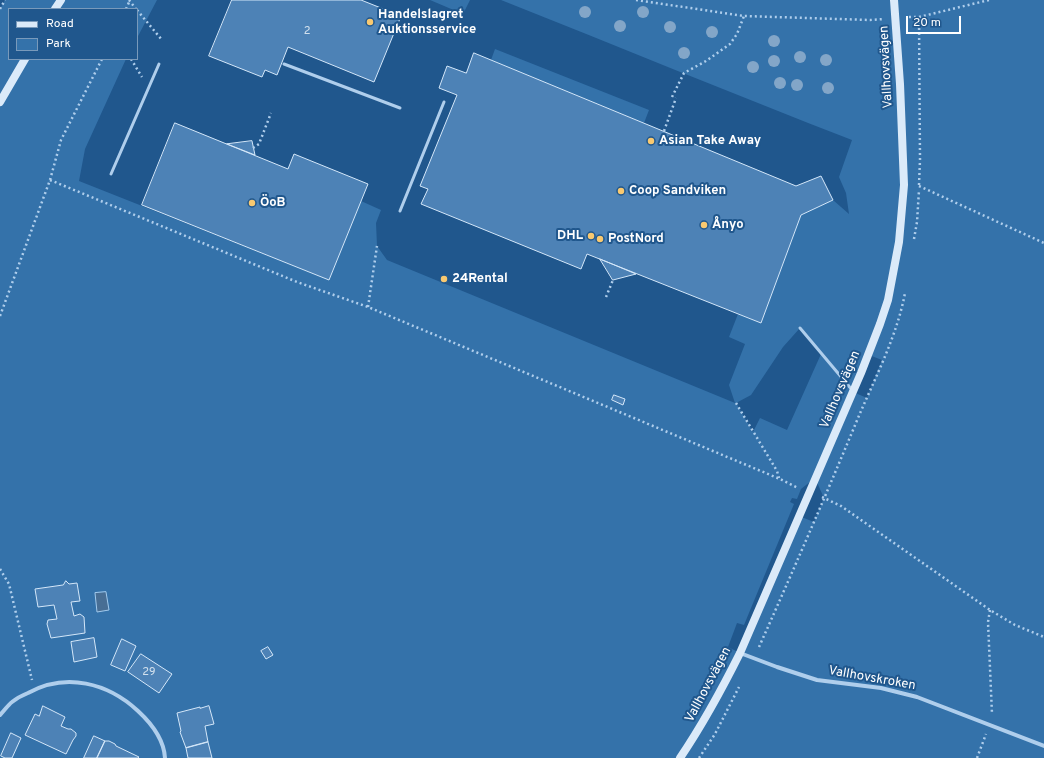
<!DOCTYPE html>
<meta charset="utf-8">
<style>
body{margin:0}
#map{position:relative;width:1044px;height:758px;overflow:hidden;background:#20578d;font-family:Overpass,sans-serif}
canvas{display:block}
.legend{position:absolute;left:8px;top:8px;width:130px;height:52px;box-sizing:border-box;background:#20578d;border:1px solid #799abb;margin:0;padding:5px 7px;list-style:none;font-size:12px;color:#fff}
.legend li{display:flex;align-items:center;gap:8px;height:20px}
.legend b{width:20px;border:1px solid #799abb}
.scale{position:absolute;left:906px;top:16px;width:55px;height:18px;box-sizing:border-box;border:2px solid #fff;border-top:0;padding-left:5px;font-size:12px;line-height:14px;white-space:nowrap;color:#fff;-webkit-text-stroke:3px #20578d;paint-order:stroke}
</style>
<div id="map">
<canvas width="1044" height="758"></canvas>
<ul class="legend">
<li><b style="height:5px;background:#dbeaf9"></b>Road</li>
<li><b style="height:11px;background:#3472aa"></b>Park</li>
</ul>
<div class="scale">20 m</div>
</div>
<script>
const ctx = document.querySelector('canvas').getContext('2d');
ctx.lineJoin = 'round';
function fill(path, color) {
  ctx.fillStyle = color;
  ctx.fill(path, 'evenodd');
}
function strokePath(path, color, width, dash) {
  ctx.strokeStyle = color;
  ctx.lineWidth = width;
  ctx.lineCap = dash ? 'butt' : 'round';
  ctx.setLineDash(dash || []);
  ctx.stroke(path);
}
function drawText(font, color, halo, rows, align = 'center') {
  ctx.font = font + ' Overpass,sans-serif';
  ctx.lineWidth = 4;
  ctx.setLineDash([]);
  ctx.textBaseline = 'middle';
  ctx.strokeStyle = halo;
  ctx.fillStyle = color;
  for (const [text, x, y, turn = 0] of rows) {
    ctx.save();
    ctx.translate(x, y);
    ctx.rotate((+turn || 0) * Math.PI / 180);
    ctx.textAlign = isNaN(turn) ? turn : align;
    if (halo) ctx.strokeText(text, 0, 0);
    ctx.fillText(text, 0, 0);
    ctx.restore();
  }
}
fill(new Path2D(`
 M5 0H157L137 38V9H9V59H126L85 149 79 181 329 280 361 201 381 210 376 223 377 246 387 260 735 403 729 385 745 344 729 337 738 314 761 323 801 215 833 200 849 214 846 193 839 177 852 140C735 95 618 46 501 0H1044V758H0V9ZM800 328 821 354 787 430 760 418 753 432 736 403 751 395 783 347ZM869 355 882 360 867 398 853 392ZM815 478 824 498 814 522 799 516 740 653 728 647 737 623 744 625 794 504 790 502 792 498 797 499 801 489Z
 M430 0H470L463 14Z
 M495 49 649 110 644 123 491 60Z`), '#3472aa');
const water = new Path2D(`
 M106 592 109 610 97 612 95 593Z`);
fill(water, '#486e94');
strokePath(water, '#a2caed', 1);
const building = new Path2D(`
 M232 0H361L401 16 374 82 288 47 277 75 265 70 262 77 209 56Z
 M474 53 796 186 821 176 833 200 801 215 761 323 587 254 581 269 421 204 428 189 420 186 457 95 439 88 447 66 466 73Z
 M175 123 288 169 294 154 368 184 329 280 142 205Z
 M252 141 255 155 227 144Z
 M600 259 636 274 613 280Z
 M614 395 625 399 623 405 612 400Z
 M66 581 69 584 77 583 80 601 71 602 74 616 80 614 84 617 85 633 51 638 47 624 48 620 57 619 54 605 38 607 35 589 63 585Z
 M94 638 97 657 74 662 71 642Z
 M122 639 136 646 125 671 111 665Z
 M268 647 273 655 266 659 261 651Z
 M141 654 172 674 159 693 128 672Z
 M43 706 65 717 61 726 68 729H71L76 733V736L73 740 66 754 25 735 35 714 39 716Z
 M209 706 214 724 205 726 208 742 186 748 180 732 181 731 177 713 200 707V708Z
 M11 733 21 738 12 758H5L1 756Z
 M94 736 105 741 97 758H84Z
 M105 741H109L115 744 116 746 139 757 138 758H97Z
 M208 742 212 758H188L186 748Z`);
fill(building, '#4d82b6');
strokePath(building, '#d4e7f9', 1);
strokePath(new Path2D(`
 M129 0 136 9
 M636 0 744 16 870 20 884 19
 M0 9 5 0
 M126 9 130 0
 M137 10 162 40
 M909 17H919L989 0
 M131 59 142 77
 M672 97 684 73 706 61 730 44 737 34 744 16
 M664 131 676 98
 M253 148 259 144 271 113
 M50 180 297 282 368 307 780 479 798 488
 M919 185 920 160 919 17
 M919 186 1044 243
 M914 239 917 222 919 190
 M606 297 613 280
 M368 307 377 246
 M0 316 50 180 61 140 102 59
 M736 403 777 471 779 478
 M822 497 841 506 990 610 1015 625 1044 637
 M0 569 9 584 32 680
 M990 610 988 622 992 714
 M759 647C793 571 826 495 858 418 875 378 897 336 905 293
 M699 758 715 734 739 687
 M977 758 986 734`), '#afceec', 2.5, [2, 3]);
strokePath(new Path2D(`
 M284 64 400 108
 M111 174 159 64
 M400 211 444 102
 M800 328 853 391`), '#afceec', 3);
strokePath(new Path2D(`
 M740 653 777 667 817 680 881 688 917 697 1044 746
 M0 715C4 711 8 705 12 702 17 698 23 695 28 693 66 672 108 683 138 711 151 723 164 740 165 758`), '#afceec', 4);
strokePath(new Path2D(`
 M55 9 61 0
 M0 102 25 59
 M680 758C703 724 722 689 740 653L861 373 880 324 888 300 899 242 904 185 900 84 894 0`), '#dbeaf9', 8);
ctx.fillStyle = '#83a6c8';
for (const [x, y] of [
 [585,12],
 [643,12],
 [620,26],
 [670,27],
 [712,32],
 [774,41],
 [684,53],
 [800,57],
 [826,60],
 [774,61],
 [753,67],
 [780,83],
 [797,85],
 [828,88]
]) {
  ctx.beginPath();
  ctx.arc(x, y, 6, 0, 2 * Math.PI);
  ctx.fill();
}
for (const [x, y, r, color] of [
 [370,22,4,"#f9c970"],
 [651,141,4,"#f9c970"],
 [621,191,4,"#f9c970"],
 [252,203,4,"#f9c970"],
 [704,225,4,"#f9c970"],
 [591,236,4,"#f9c970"],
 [600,239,4,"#f9c970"],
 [444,279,4,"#f9c970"]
]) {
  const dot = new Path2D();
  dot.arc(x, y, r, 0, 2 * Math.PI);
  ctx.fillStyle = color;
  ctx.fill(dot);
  strokePath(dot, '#20578d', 1.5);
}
drawText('11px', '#d2e0ed', null, [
 ["2",307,32],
 ["29",149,673]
]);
drawText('bold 13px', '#fff', '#20578d', [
 ["Handelslagret",378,15],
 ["Auktionsservice",378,30],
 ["Asian Take Away",659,141],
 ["Coop Sandviken",629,191],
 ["ÖoB",260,203],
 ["Ånyo",712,225],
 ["DHL",583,236,"right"],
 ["PostNord",608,239],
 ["24Rental",452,279]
], 'left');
drawText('13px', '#fff', '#20578d', [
 ["Vallhovsvägen",887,67,-93],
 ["Vallhovsvägen",841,390,-67],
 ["Vallhovskroken",872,679,10],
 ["Vallhovsvägen",709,685,-62]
]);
</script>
